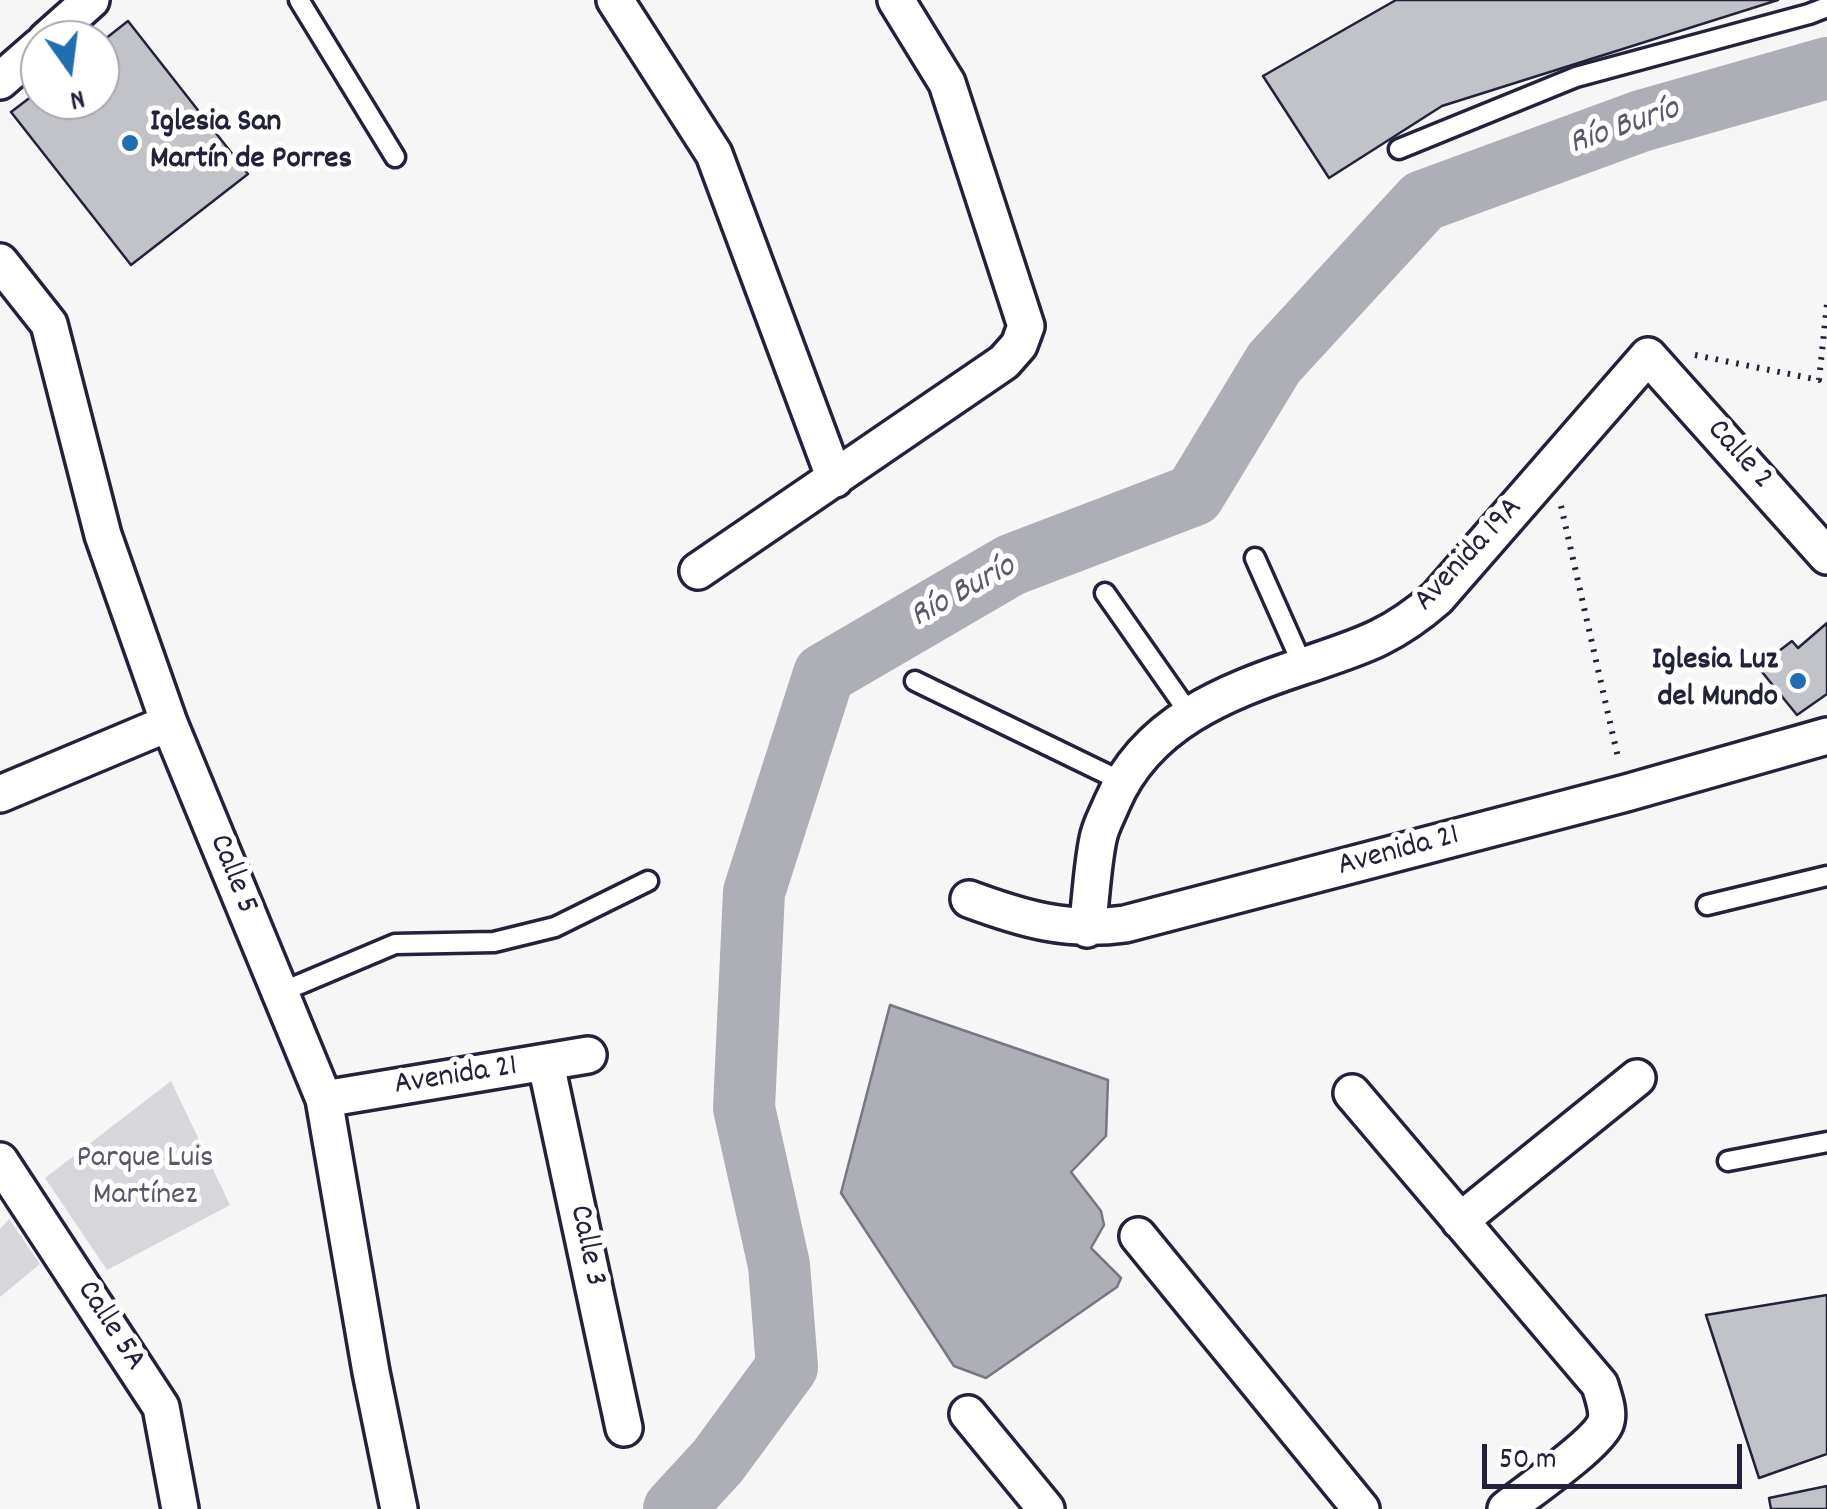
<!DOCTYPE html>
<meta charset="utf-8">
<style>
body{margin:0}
#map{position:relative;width:1827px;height:1509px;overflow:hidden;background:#f6f6f7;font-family:Dekko,sans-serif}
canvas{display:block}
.north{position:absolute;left:20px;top:20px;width:100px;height:100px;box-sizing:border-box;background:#fff;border:2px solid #a7a7b1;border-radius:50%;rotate:166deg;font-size:28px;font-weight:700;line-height:40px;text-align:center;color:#22223b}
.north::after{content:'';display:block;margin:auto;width:35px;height:45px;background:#1f6fb2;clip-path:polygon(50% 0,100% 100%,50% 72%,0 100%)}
.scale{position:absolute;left:1482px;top:1444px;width:260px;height:45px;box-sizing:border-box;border:5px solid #22223b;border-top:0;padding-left:12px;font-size:30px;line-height:35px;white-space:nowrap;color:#22223b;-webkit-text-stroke:8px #fff;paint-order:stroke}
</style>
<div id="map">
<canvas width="1827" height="1509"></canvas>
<div class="north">N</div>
<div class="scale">50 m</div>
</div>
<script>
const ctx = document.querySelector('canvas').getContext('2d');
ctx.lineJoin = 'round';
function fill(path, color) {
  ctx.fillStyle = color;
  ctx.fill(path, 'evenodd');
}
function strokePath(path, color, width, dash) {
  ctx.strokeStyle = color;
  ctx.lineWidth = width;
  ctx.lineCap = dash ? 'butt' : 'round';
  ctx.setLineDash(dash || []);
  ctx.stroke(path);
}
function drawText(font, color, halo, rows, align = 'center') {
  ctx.font = font + ' Dekko,sans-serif';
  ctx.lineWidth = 10;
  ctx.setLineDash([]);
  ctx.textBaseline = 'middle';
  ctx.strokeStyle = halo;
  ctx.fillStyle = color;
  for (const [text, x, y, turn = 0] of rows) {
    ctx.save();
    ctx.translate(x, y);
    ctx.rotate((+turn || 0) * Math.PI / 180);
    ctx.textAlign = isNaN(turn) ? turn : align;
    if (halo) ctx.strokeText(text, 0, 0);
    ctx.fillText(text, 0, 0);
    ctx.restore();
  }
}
fill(new Path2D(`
 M171 1081 230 1205 107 1270 45 1178Z
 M9 1219 40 1264 0 1297V1229Z`), '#d7d7db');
const water = new Path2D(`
 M890 1005 1108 1080 1106 1136 1071 1172 1101 1211 1104 1225 1091 1248 1121 1278 1117 1287 986 1378 954 1366 841 1193Z`);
fill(water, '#aeaeb7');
strokePath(water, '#767685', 2.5);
strokePath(new Path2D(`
 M674 1509 718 1461 787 1367 779 1265 744 1108 754 892 824 674 1011 565 1194 495 1274 363 1423 201 1641 121 1827 68`), '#aeaeb7', 62);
const building = new Path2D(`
 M1396 0H1778L1442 106 1329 178 1263 76Z
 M128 21 248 174 131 265 11 112 40 90V100H100V43Z
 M1827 623V694L1797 715 1758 667 1792 641 1798 648Z
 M1827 1295V1454L1759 1478 1706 1315Z
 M1827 1486V1509H1771L1769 1498Z`);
fill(building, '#c2c2c9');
strokePath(building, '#22223b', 2.5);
const service = new Path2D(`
 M299 0 395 157
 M1399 149 1576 77 1809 14 1827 7
 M1255 558 1303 666
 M1105 593 1189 713
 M915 681 1121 781
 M1707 905 1827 876
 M279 993 395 944 494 942 555 927 648 881
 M1728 1161 1827 1142`);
const minor = new Path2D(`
 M615 0 714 154 835 479
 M46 40 91 0
 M0 81 40 46
 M0 262 49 324 103 535 169 723 324 1099 371 1372 399 1509
 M698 571 1004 362 1019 345 1026 326 947 83 896 0
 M0 794 169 723
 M969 899C1023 919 1067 932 1125 924L1626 793 1827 736
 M1087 929C1091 900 1092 868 1098 839 1100 827 1107 815 1112 803 1146 723 1225 692 1303 666 1359 647 1390 639 1437 598L1648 356 1827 556
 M546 1064 624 1428
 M1352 1093 1600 1385C1603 1397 1610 1412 1605 1424 1595 1446 1527 1492 1506 1509
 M324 1099 588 1055
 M0 1161 161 1407 180 1509
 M1460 1221 1637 1078
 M1138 1236 1361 1509
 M968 1414 1046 1509`);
strokePath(service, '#22223b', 25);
strokePath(minor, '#22223b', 42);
strokePath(new Path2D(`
 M1695 355 1819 380 1827 304
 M1561 506 1619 762`), '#22223b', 6, [2.5, 8]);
strokePath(service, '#fff', 18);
strokePath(minor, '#fff', 35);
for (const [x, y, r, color] of [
 [130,143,10,"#1f6fb2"],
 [1798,681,10,"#1f6fb2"]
]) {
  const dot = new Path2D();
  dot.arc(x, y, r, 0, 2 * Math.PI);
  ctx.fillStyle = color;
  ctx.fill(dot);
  strokePath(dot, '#fff', 4);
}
drawText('bold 32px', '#22223b', '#fff', [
 ["Iglesia San",150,125],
 ["Martín de Porres",150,162],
 ["Iglesia Luz",1778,663,"right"],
 ["del Mundo",1778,700,"right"]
], 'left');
drawText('32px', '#22223b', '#fff', [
 ["Calle 2",1738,456,48],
 ["Avenida 19A",1470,556,-47],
 ["Avenida 21",1399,853,-15],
 ["Calle 5",231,875,68],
 ["Avenida 21",456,1078,-9],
 ["Calle 3",585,1246,78],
 ["Calle 5A",109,1327,57]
]);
drawText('32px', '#58586b', '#fff', [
 ["Parque Luis",145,1161],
 ["Martínez",145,1198]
]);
drawText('italic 35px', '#5a5a6d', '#fff', [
 ["Río Burío",1625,129,-19],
 ["Río Burío",964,594,-29]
]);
</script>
